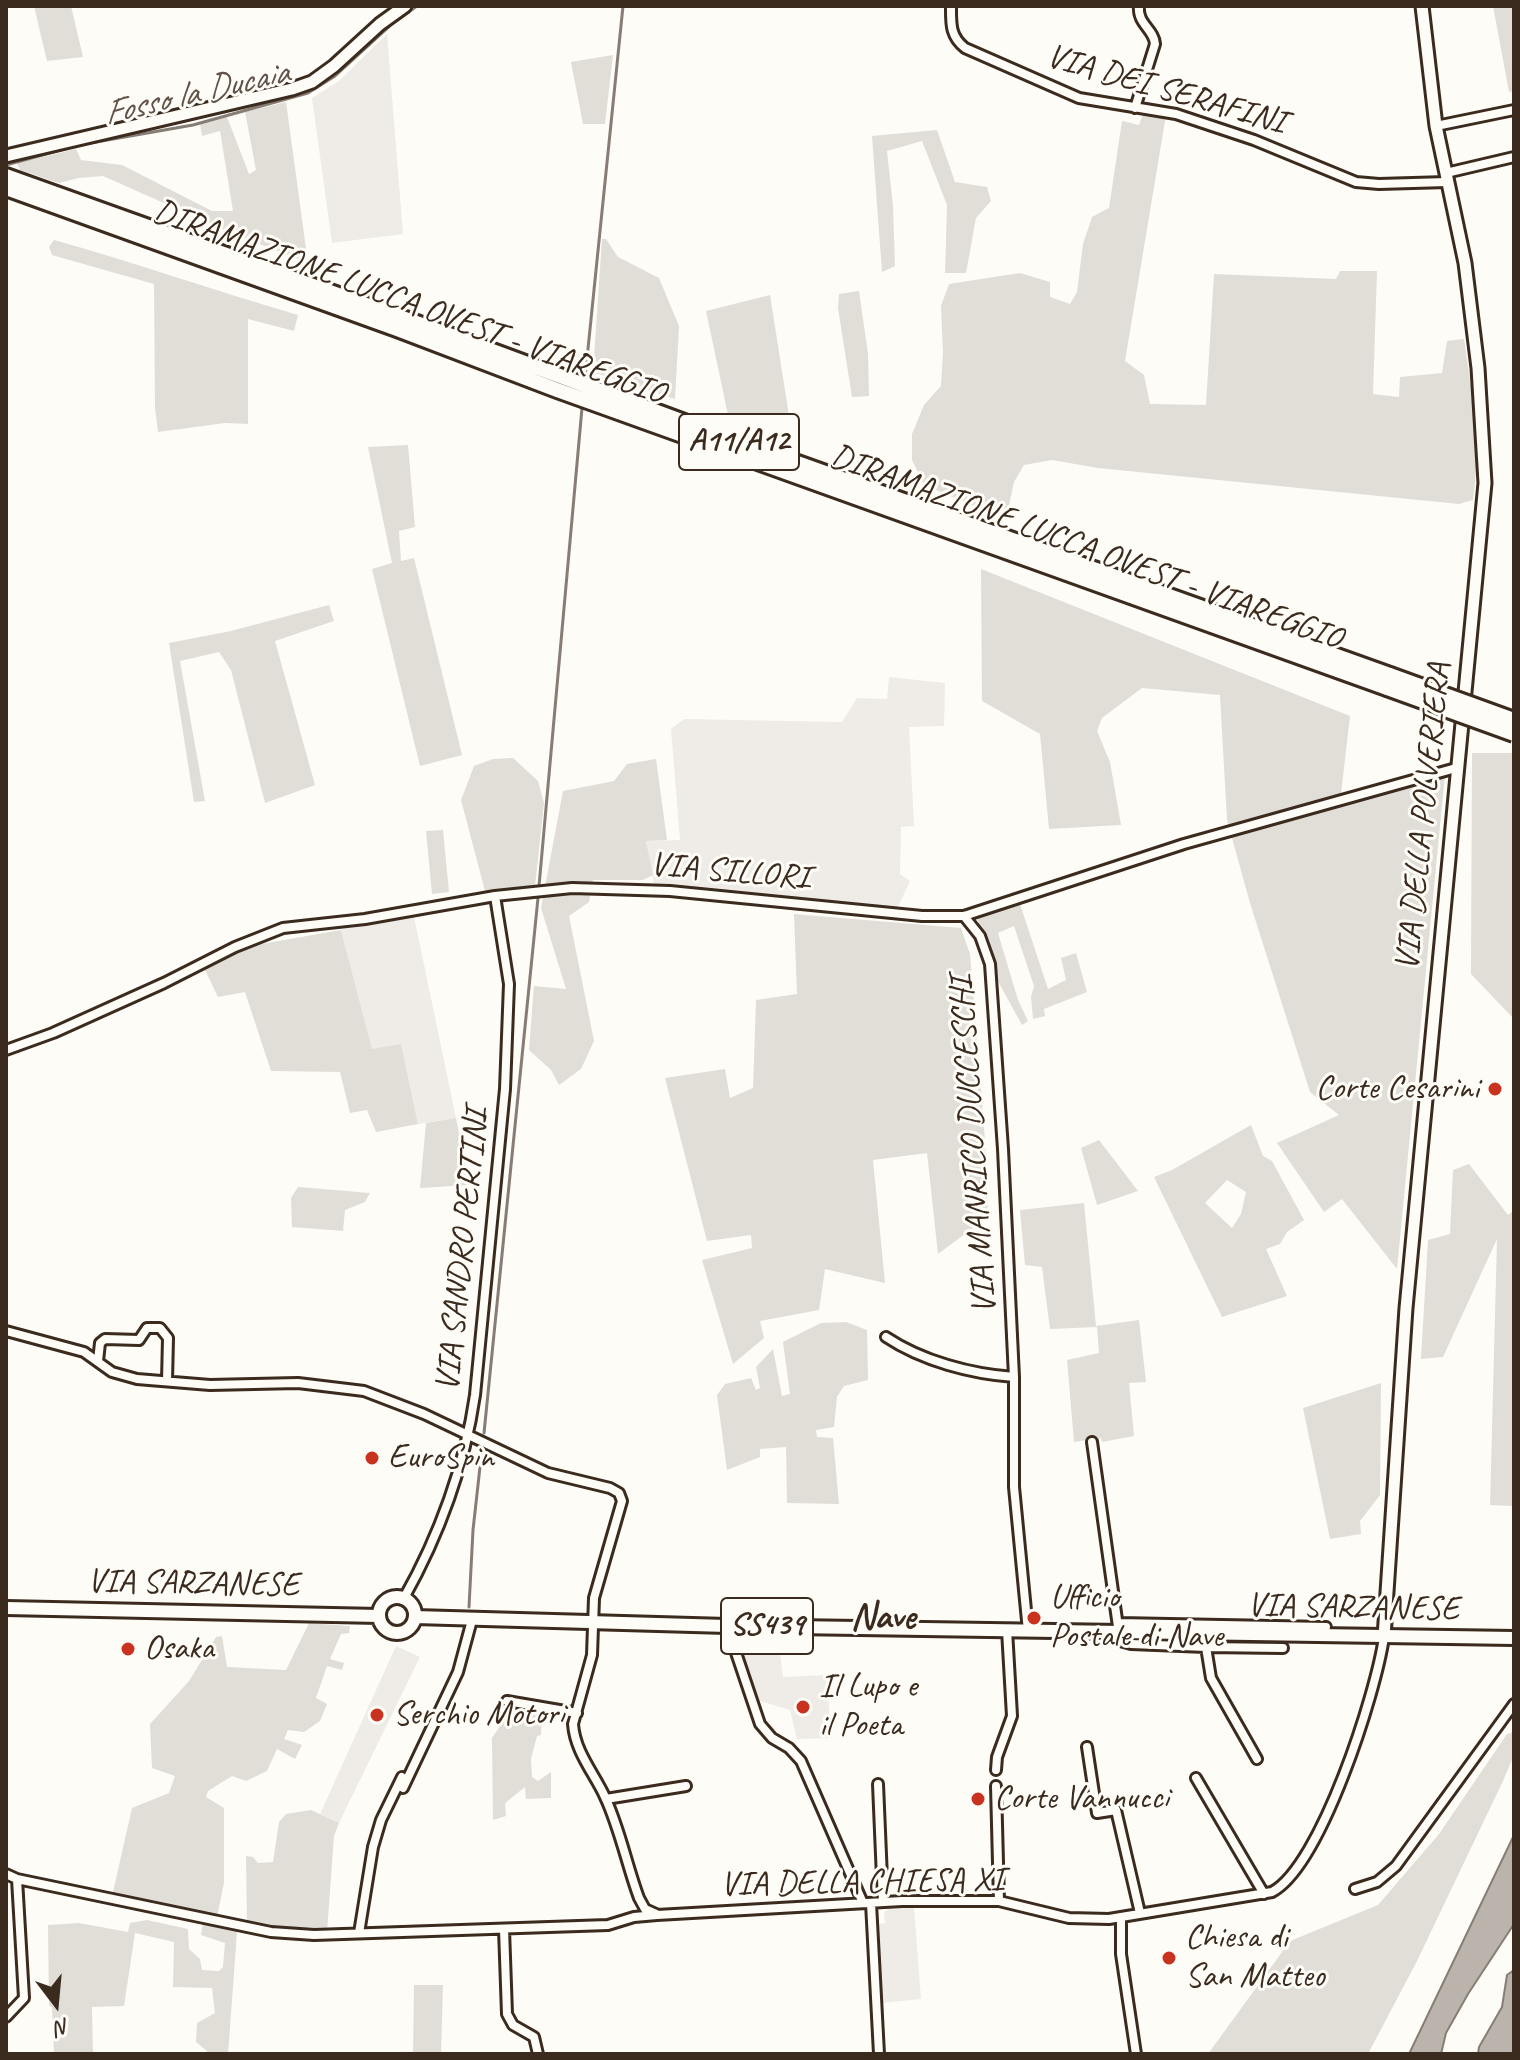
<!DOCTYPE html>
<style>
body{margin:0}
#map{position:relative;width:1520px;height:2060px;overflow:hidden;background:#fdfcf7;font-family:Caveat,sans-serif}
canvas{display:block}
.frame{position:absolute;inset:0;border:8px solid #3b2a1e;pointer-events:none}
.north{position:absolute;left:16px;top:1964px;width:80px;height:80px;-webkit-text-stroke:6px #fdfcf7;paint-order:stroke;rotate:164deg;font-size:22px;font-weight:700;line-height:32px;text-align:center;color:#3b2a1e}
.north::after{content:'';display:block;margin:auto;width:28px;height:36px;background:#3b2a1e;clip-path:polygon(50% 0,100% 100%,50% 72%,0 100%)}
</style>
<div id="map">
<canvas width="1520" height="2060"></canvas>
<div class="frame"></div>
<div class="north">N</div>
</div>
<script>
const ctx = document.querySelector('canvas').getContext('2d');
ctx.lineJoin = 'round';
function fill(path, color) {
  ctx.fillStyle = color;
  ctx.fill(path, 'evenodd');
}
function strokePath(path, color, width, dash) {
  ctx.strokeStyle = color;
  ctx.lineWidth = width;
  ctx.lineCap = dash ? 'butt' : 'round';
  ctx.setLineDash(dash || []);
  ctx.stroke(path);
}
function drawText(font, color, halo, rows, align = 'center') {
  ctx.font = font + ' Caveat,sans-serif';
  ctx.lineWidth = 6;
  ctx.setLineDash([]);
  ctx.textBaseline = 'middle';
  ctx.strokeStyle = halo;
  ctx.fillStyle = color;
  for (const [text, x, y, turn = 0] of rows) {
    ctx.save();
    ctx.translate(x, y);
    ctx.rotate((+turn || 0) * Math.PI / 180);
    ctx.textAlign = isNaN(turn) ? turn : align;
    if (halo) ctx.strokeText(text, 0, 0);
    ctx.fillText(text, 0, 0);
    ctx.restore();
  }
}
fill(new Path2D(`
 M387 34 403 234 332 243 312 98 339 81Z
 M889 677 945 683 944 726 909 727 914 826 901 827 900 874 910 881 897 909 654 884 646 841 680 840 671 729 684 719 842 722 857 698 887 699Z
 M412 907 456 1118 418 1124 401 1045 372 1050 338 918Z
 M734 1634 778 1636 783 1677 826 1675 832 1738 797 1739 790 1710 757 1700Z
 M396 1646 420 1657 339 1823 320 1814Z
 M889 1907H914L921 1999 881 2003 879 1924 885 1923 884 1913Z`), '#efece7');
fill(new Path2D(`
 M34 6H71L83 57 47 61Z
 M1493 6H1514V91L1509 92Z
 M613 55 605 124H583L571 62Z
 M286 102 308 263 229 232 103 176 79 178 59 183 20 170 17 163 76 149 81 160 122 165 212 211H233L220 131 202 136 200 124 227 117 249 174 256 170 245 112Z
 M1144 111 1166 115 1125 361 1144 375 1150 404 1206 405 1214 274 1336 279 1340 271H1377L1373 394 1399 397 1400 377 1442 373 1447 341 1464 339C1472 392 1481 447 1473 500L1459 504 1098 468 1052 460 1024 465 1014 482 1006 519 924 485 912 460V434L924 405 941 386 943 352 941 306 949 284 1020 273 1050 282V297L1070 304 1077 292 1083 244 1092 217 1109 208 1122 121 1139 125Z
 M937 130 955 182 987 187 991 201 976 218 966 273H945L947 205 922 141 887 151 893 206 895 266 882 272 872 136Z
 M602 239H606L618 257 659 278 679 326 675 399 593 372Z
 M54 240C136 263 216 291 298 315L294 331 248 319V424L225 423 158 432 155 408 154 284 52 255 49 247Z
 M859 291 868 354 869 396 852 397 838 308 839 294Z
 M770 295 792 435 728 415 706 311Z
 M408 445 415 527 399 531 401 561 414 558 462 755 420 766 372 569 392 563 368 447Z
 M981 569 1350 716 1341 794 1446 764 1397 1269 1342 1199 1324 1212 1277 1143 1339 1115 1310 1092 1250 903 1227 820 1220 695 1142 688 1102 718 1097 731 1110 762 1121 825 1049 829 1040 734 982 701Z
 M329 605 334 621 275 641 315 785 265 803 231 670 219 652 180 661 205 801 194 802 169 643 231 631Z
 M1472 753H1514L1512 1017 1471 974Z
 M513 758 538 781 544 803 535 886 485 891 461 800 474 766 493 759Z
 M656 759 667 840 646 841 653 875 643 880H593L589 902 569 916 594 1041 581 1069 559 1085 551 1070 529 1050 534 986 566 989 541 908 563 791 614 781 627 764Z
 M443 830 449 892 432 894 426 831Z
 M1020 904 1048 989 1066 980 1061 958 1076 953 1087 992 1044 1009 1045 1016 1033 1019 1031 997 1034 986 1014 926 998 933 1018 1000 1028 1021 1022 1025 999 983 977 918Z
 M794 914 961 928 970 954 985 1140 988 1217 938 1254 927 1153 873 1160 885 1283 825 1269 819 1310 760 1321 764 1338 733 1364 702 1260 752 1248 751 1235 707 1241 665 1078 725 1069 730 1098 753 1088 756 1000 797 994Z
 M341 930 372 1049 401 1044 418 1124 376 1132 367 1110 350 1113 340 1072 271 1071 245 992 218 997 205 970 250 946Z
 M456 1118 469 1185 420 1188 426 1123Z
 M1251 1125 1263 1156 1272 1161 1304 1220 1287 1232 1280 1244 1266 1249 1287 1296 1222 1317 1154 1177 1172 1170ZM1227 1180 1246 1192 1241 1214 1232 1228 1205 1203Z
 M1099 1140 1138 1191 1097 1205 1081 1148Z
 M1469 1164 1508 1215 1514 1210V1506L1490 1505 1497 1239 1443 1357 1421 1359 1428 1240 1450 1234 1453 1170Z
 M298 1187 370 1193 365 1202 345 1210 343 1231 292 1227 291 1198Z
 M1084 1203 1096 1326 1139 1320 1146 1382 1129 1383 1134 1436 1102 1442 1101 1438 1074 1442 1067 1360 1099 1353 1097 1327 1050 1329 1042 1267 1025 1265 1020 1210Z
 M846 1322 867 1330 868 1380 844 1386 837 1397 834 1427 816 1430 817 1437 833 1438 839 1504 787 1503 786 1447 760 1449V1457L727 1470 717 1395 725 1384 751 1378 756 1390 760 1388 756 1367 773 1349 782 1396 790 1394 783 1342 821 1323Z
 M1381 1383 1380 1495 1360 1521 1361 1534 1330 1539 1303 1408Z
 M309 1623 350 1626 349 1633 341 1634 330 1659 344 1663 342 1670 327 1666 316 1698 327 1704 320 1721 304 1732 288 1730 284 1739 302 1745 295 1759 277 1749 267 1771 246 1781 232 1776 208 1791 206 1797 224 1808V1883L217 1917 113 1892 132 1808 169 1793 175 1776 152 1768 150 1724 189 1681 216 1637 222 1636 227 1667 286 1670Z
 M512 1708 542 1714 541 1735 537 1736 531 1759 532 1777 538 1781 551 1772V1798L526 1799 525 1787 505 1803 506 1816 493 1820 492 1738Z
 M1514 1732V1755L1503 1781 1417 1961 1368 2054H1208L1290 1941 1378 1905 1439 1834 1507 1734Z
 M311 1810 339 1823 334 1836 327 1932 272 1929 247 1924 246 1856 253 1857 258 1863 273 1862 279 1822 286 1814Z
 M147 1920 188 1929 189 1949 200 1959 202 1970 219 1971 223 1967 225 1943 201 1935 203 1922 237 1932 228 2054H205L207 2051 196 2042 197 2023 215 2013 212 1988 173 1987 174 1942 135 1933 124 2006 92 2007 93 2054H54L52 2007 49 2006 48 1925 79 1923 128 1932 130 1923Z
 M414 1985H443L441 2054H413Z`), '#e1ded7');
const water = new Path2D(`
 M1514 1835V1924L1468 1994 1446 2033 1441 2054H1409Z
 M1514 1970V2052L1513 2054H1478L1479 2047 1502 2007 1507 1975Z`);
fill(water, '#bbb4ad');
strokePath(water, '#887d74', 2);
strokePath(new Path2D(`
 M6 165 79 145 193 125 308 93 335 76 392 24 417 6
 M585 378 623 6
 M539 886 582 408
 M484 1433 538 898
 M469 1607 473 1530 482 1449`), '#887d74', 3);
const street = new Path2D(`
 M951 6C951 24 950 36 965 48L1079 98 1176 114 1254 140 1356 182 1379 184 1447 182
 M1135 108 1155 44C1154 29 1137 24 1139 6
 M1436 126 1514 110
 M1446 173 1514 157
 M964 916 980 936 990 964 1003 1149 1014 1377V1487L1028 1631
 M6 1050 53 1033 164 983 235 947 283 928 365 919 495 896 572 888 670 891 922 916H964L1184 844 1456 768
 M6 1331 84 1352 112 1372 137 1379 210 1385 298 1383 364 1391 424 1414 548 1473 610 1488 619 1493 622 1501 594 1598 592 1655 573 1724C575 1752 594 1773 605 1797 620 1829 627 1866 639 1898L645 1909 656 1914
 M886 1337C922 1361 971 1374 1014 1377
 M98 1361 100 1343 105 1339 139 1340 147 1328H160L168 1338 167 1381
 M1092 1442 1120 1641 1131 1644 1206 1647 1211 1678 1257 1759
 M404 1598C439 1536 465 1465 475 1395L505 1089 509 984 495 896
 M1118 1623 1326 1627
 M727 1626 760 1724 772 1738 789 1748 801 1761 863 1903
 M1206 1647 1283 1648
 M507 1701 577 1713
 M1087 1747 1097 1813 1116 1810 1140 1913
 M996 1770 997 1757 1012 1716 1007 1630
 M1196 1778 1264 1894
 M878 1784 883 1902
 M996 1786 999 1901
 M403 1788 458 1672 472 1620
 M606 1799 686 1786
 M6 1874 17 1879 24 1998 6 2017
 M17 1879 271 1932 314 1935 608 1925 634 1917 657 1915 902 1901H999L1069 1918 1109 1919 1272 1892C1321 1866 1376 1693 1384 1637
 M1355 1889 1377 1882 1396 1866 1514 1704
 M871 1903 879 2054
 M1121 1917V1954L1136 2054
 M504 1929 507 2014 513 2025 534 2037 538 2054
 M359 1933 373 1847 381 1820 402 1777`);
const secondary = new Path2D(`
 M6 156 292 89 312 82 334 66 380 24 405 6
 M1384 1637 1406 1308 1485 483 1478 368 1465 263 1436 126 1422 6`);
const primary = new Path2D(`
 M379 1615a18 18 0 1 1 36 0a18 18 0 1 1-36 0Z
 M6 1608 379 1616
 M415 1617 727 1626 1514 1638`);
const highway = new Path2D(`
 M6 176 425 326 722 436 1390 675
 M6 188 397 329 557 390 1387 688`);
strokePath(street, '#3b2a1e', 14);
strokePath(secondary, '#3b2a1e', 17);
strokePath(primary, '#3b2a1e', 18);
strokePath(highway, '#3b2a1e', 20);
strokePath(street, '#fdfcf7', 8);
strokePath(secondary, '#fdfcf7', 11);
strokePath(primary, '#fdfcf7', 12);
strokePath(highway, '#fdfcf7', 14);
const highwayBridge = new Path2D(`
 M1390 675 1514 720
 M1387 688 1514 734`);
strokePath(highwayBridge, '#3b2a1e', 20, []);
strokePath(highwayBridge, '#fdfcf7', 14);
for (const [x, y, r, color] of [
 [1495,1089,8,"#c8321e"],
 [372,1458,8,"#c8321e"],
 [1034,1618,8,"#c8321e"],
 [128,1649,8,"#c8321e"],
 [803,1707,8,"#c8321e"],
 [377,1715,8,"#c8321e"],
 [978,1799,8,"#c8321e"],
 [1169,1958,8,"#c8321e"]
]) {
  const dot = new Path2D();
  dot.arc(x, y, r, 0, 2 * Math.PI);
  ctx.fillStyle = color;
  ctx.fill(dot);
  strokePath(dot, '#fdfcf7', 3);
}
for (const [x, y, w] of [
 [739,442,120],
 [767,1626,92]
]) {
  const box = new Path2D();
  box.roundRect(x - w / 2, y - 28, w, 56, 6);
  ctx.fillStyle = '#fdfcf7';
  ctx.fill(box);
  strokePath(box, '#3b2a1e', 2);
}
drawText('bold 32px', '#3b2a1e', null, [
 ["A11/A12",739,442],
 ["SS439",767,1626]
]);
drawText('34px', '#3b2a1e', '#fdfcf7', [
 ["VIA DEI SERAFINI",1166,90,16],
 ["DIRAMAZIONE LUCCA OVEST - VIAREGGIO",409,303,20],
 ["DIRAMAZIONE LUCCA OVEST - VIAREGGIO",1086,548,20],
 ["VIA DELLA POLVERIERA",1424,817,-84],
 ["VIA SILLORI",730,872,5],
 ["VIA MANRICO DUCCESCHI",974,1145,-94],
 ["VIA SANDRO PERTINI",463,1250,-84],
 ["VIA SARZANESE",193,1584,1],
 ["VIA SARZANESE",1353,1608,1],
 ["VIA DELLA CHIESA XI",862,1883,-1]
]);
drawText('34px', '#3b2a1e', '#fdfcf7', [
 ["Corte Cesarini",1479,1089,"right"],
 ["EuroSpin",388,1458],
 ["Ufficio",1050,1598],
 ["Postale di Nave",1050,1637],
 ["Osaka",144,1649],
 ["Il Lupo e",819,1687],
 ["il Poeta",819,1726],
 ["Serchio Motori",393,1715],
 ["Corte Vannucci",994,1799],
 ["Chiesa di",1185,1938],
 ["San Matteo",1185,1977]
], 'left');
drawText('italic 36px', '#615349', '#fdfcf7', [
 ["Fosso la Ducaia",196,94,-13]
]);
drawText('bold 38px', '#3b2a1e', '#fdfcf7', [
 ["Nave",883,1618]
]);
</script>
